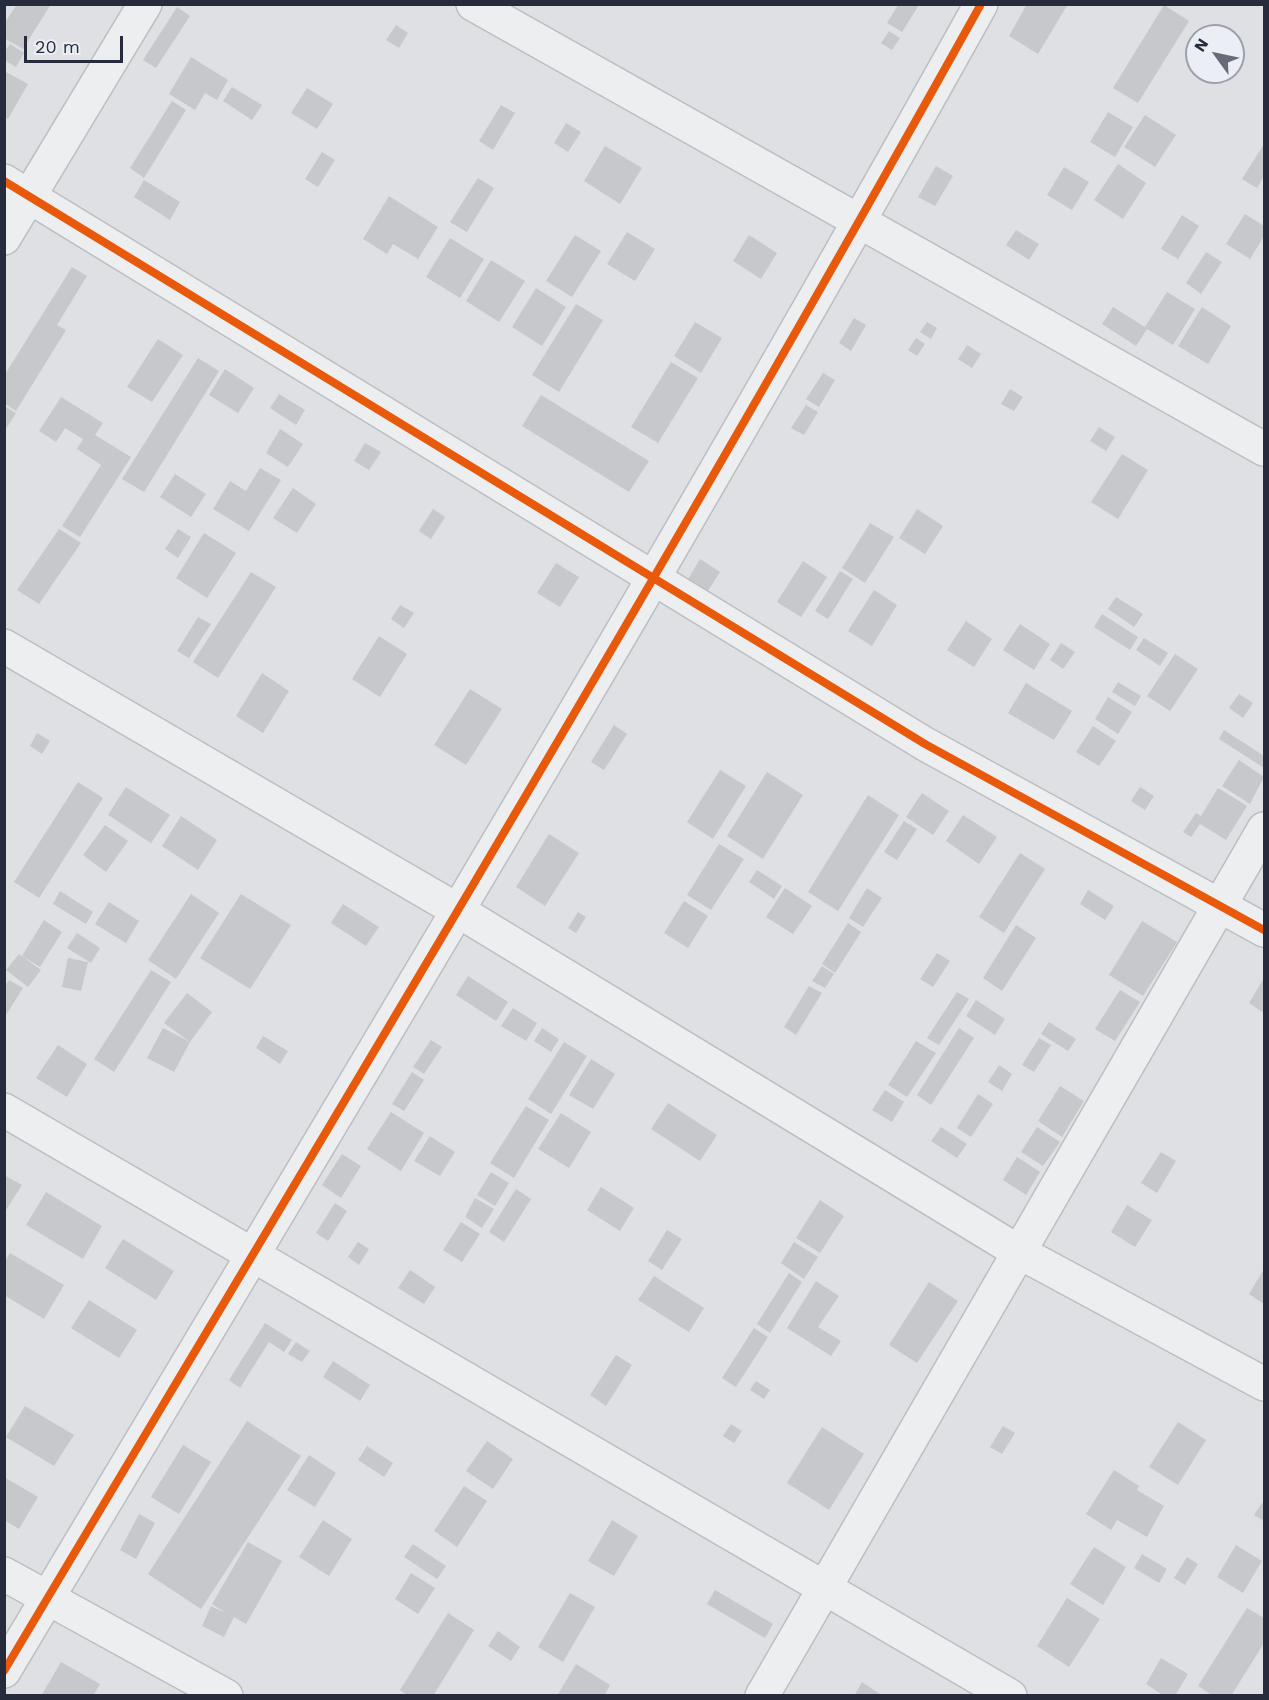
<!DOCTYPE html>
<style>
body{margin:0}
#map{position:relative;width:1269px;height:1700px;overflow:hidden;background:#dee0e4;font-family:"Work Sans",sans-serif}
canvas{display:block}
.frame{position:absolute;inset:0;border:6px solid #262c3c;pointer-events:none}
.north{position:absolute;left:1185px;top:24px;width:60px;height:60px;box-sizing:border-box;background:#ebeef4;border:2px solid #9ca0aa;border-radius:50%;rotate:303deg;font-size:16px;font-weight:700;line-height:24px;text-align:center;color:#262c3c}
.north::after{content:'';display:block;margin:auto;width:21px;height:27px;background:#666b77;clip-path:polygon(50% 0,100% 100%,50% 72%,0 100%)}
.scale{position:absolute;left:24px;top:36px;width:99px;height:27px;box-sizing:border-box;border:3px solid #262c3c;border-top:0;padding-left:8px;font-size:18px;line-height:21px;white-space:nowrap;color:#262c3c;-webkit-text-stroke:4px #ebeef4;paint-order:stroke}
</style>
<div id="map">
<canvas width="1269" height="1700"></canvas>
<div class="frame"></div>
<div class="north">N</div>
<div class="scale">20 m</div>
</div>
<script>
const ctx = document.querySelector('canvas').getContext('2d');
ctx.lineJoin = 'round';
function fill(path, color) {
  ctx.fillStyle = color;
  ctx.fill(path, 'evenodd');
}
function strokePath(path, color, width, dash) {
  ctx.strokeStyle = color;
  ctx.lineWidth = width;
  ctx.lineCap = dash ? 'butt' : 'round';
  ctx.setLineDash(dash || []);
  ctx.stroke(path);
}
fill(new Path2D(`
 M17 4H51L23 49 4 38V24Z
 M1027 4H1068L1038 54 1009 36Z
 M898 5H919L902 32 887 23Z
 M1164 5 1189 21 1138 103 1113 88Z
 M177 7 190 16 156 68 143 60Z
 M396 25 408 33 399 48 386 40Z
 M889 31 900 38 892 50 881 43Z
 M10 44 24 53 16 67 4 60V52Z
 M191 57 228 80 217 100 205 93 195 110 169 94Z
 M4 71 28 84 8 119 4 117Z
 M232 87 262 105 252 120 223 101Z
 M307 88 333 104 317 129 291 113Z
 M172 101 186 110 144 178 130 168Z
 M501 105 515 113 493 150 479 141Z
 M1108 112 1133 127 1115 157 1090 142Z
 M1145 115 1176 135 1155 167 1124 147Z
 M566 123 581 132 568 152 554 143Z
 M1264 144V176L1257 188 1242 179Z
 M605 146 642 168 620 204 584 181Z
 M322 152 335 160 318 187 305 179Z
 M1118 164 1146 183 1123 219 1094 200Z
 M936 166 953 176 935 206 918 197Z
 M1064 167 1089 182 1072 210 1047 195Z
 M478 178 494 188 467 232 450 222Z
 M144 180 180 202 170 220 134 197Z
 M389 196 438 227 418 259 393 244 387 254 363 239Z
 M1245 214 1264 226V236L1250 259 1226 244Z
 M1182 215 1199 226 1178 259 1161 249Z
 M1016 230 1039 244 1029 260 1006 245Z
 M627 232 655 249 635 281 607 264Z
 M575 235 601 251 572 297 546 281Z
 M749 235 777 253 761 279 733 261Z
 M450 238 484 259 460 298 426 277Z
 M1206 252 1222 262 1201 294 1186 283Z
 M491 260 525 281 499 322 466 301Z
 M72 267 87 276 57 325 66 330 16 411 4 403V376Z
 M536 288 566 307 542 346 512 327Z
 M1167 292 1195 309 1173 345 1147 329 1136 346 1102 324 1113 307 1145 327Z
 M576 304 603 320 559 392 532 375Z
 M1202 307 1231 326 1208 364 1178 346Z
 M854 318 866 325 851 351 839 343Z
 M695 322 722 338 701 373 674 356Z
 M927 322 937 328 931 339 920 332Z
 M916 338 925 344 917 356 908 350Z
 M158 339 183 355 152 402 127 387Z
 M967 345 981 354 972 368 958 359Z
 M198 358 219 371 144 492 122 479Z
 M671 362 698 378 658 443 631 427Z
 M225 369 254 388 238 413 209 395Z
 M823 373 835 380 819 407 806 399Z
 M1010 389 1023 397 1014 411 1001 404Z
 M279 394 305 410 296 425 270 408Z
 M541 395 649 461 629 492 522 426Z
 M61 397 103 423 95 435 131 457 80 537 62 526 101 465 77 449 83 439 65 428 56 442 39 431Z
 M806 405 818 412 804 435 791 428Z
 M4 406 16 413 4 432Z
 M1099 427 1115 437 1106 451 1090 441Z
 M280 429 303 444 288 467 266 453Z
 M365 443 381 452 369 470 354 461Z
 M1122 454 1148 470 1118 519 1091 502Z
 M260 468 281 480 249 531 213 509 230 481 246 491Z
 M175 474 206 494 191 517 160 497Z
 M293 488 316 504 297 533 273 518Z
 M433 509 445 517 431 539 419 531Z
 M917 509 943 526 925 554 899 538Z
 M870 523 894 537 865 583 842 568Z
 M59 529 81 543 39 604 17 590Z
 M178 529 191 537 178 558 165 549Z
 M204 533 236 553 207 598 176 578Z
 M700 559 720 572 704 597 684 586Z
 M803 561 827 577 801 617 777 602Z
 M556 563 579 577 560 607 537 593Z
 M840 571 853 579 828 619 815 611Z
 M251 572 276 587 218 678 193 662Z
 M874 590 897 605 872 646 848 631Z
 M1116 597 1143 614 1134 627 1108 609Z
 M400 605 414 613 404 628 391 619Z
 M1102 614 1138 637 1130 650 1094 627Z
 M198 617 211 624 189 658 177 651Z
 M966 621 992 639 974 667 947 650Z
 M1020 624 1050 644 1034 670 1003 650Z
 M379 636 407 654 380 697 352 679Z
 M1144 638 1168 653 1160 666 1136 650Z
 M1061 643 1075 652 1063 669 1050 660Z
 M1175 654 1198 669 1170 711 1147 696Z
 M262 673 289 691 263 733 236 716Z
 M1118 682 1141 696 1135 706 1112 692Z
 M1026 683 1072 711 1054 740 1008 713Z
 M470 689 502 709 466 765 434 745Z
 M1239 694 1253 703 1243 718 1229 708Z
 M1108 697 1132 712 1118 734 1095 719Z
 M614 725 627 734 604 770 591 762Z
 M1093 726 1116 741 1099 766 1076 752Z
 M1224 730 1264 756V768L1219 739Z
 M37 733 50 741 42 754 30 746Z
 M1239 760 1264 777 1250 804 1222 786Z
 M720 770 746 786 713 839 687 822Z
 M767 772 803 795 763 859 727 836Z
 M78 782 103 798 39 898 14 882Z
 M126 787 170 815 151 843 108 815Z
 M1140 787 1154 796 1145 810 1131 801Z
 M1218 788 1247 806 1226 840 1200 824 1191 837 1183 832 1196 813 1201 816Z
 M922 793 949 811 933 835 906 817Z
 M868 795 899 815 838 911 808 892Z
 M963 815 997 837 979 864 946 841Z
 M181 816 217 840 198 870 162 846Z
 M904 821 917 829 897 860 884 852Z
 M105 825 128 841 106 872 83 855Z
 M549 834 579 853 545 906 516 887Z
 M719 844 744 859 711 910 687 895Z
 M1020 853 1045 869 1004 933 979 917Z
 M757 870 782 886 774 899 749 882Z
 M785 888 812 906 793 934 766 917Z
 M867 888 882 898 863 927 849 918Z
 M1088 890 1114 906 1105 920 1080 904Z
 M60 891 93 912 86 924 53 904Z
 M191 894 219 913 176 979 148 960Z
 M241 894 291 925 250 989 200 958Z
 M684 901 708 916 688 948 664 933Z
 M109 902 139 921 126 943 95 924Z
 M343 904 379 927 366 946 331 923Z
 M578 912 586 917 576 933 568 928Z
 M44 920 62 932 40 967 22 956Z
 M1142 921 1177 942 1143 996 1109 975Z
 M848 923 861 932 835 973 822 964Z
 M1016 925 1036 938 1002 991 983 978Z
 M77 933 100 948 91 963 67 948Z
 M937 953 950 961 933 987 920 979Z
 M19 954 41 970 28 987 6 970Z
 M68 958 88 962 81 991 62 987Z
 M822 966 834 974 825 988 812 981Z
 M151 970 171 982 114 1072 94 1059Z
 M468 976 508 1002 496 1021 456 995Z
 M1264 978V1013L1249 1003Z
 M9 980 23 988 4 1018V987Z
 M809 986 822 993 796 1035 784 1027Z
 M1120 990 1140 1002 1115 1041 1095 1029Z
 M957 992 969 999 939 1045 927 1038Z
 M187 993 212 1012 190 1042 174 1072 147 1058 163 1028 190 1042 164 1023Z
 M976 1000 1005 1019 995 1035 966 1016Z
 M513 1008 537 1023 526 1041 501 1026Z
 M1049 1022 1076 1039 1068 1051 1041 1034Z
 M542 1028 559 1039 551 1052 534 1041Z
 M959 1028 974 1038 931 1105 917 1095Z
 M263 1036 288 1051 280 1064 256 1048Z
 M1039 1038 1051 1045 1034 1072 1022 1065Z
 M431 1040 442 1047 424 1074 413 1067Z
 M916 1041 936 1053 907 1097 888 1085Z
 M564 1042 587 1056 551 1114 528 1099Z
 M58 1045 87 1064 67 1097 36 1078Z
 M591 1059 615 1074 593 1109 569 1095Z
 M999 1065 1012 1074 1002 1091 988 1082Z
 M412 1072 424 1080 404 1111 392 1104Z
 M1060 1086 1084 1101 1062 1137 1038 1121Z
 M885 1090 904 1102 892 1122 872 1110Z
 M978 1094 993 1104 971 1137 957 1128Z
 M668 1103 717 1135 700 1161 651 1129Z
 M526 1106 549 1120 514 1178 490 1163Z
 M391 1112 424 1133 401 1171 367 1149Z
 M561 1113 591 1132 569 1168 538 1149Z
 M941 1127 967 1144 957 1158 931 1141Z
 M1037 1127 1060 1142 1043 1166 1021 1152Z
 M430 1136 455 1152 440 1176 414 1161Z
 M1161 1152 1176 1161 1157 1193 1141 1183Z
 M342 1154 361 1166 341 1198 322 1185Z
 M1017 1157 1040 1172 1026 1195 1003 1180Z
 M491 1172 509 1183 495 1206 477 1195Z
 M4 1175 22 1185 4 1213Z
 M601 1187 634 1208 620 1231 587 1210Z
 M516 1189 531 1199 504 1242 489 1232Z
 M46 1192 102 1226 83 1259 26 1225Z
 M475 1198 494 1209 482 1228 465 1217Z
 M820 1200 844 1216 820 1253 796 1238Z
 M335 1203 347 1211 328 1241 316 1233Z
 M1127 1205 1152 1220 1135 1247 1111 1232Z
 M461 1222 480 1234 462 1262 443 1250Z
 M667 1230 682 1239 662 1270 648 1261Z
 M123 1239 174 1271 156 1300 105 1268Z
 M358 1242 369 1249 359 1265 348 1257Z
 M794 1242 818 1257 804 1279 781 1263Z
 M10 1253 64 1285 44 1319 4 1295V1263Z
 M1264 1269V1304L1249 1294Z
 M410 1270 435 1287 424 1304 398 1288Z
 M789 1273 802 1282 770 1333 757 1324Z
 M654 1276 704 1308 689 1332 638 1300Z
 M816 1281 839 1296 818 1327 841 1341 831 1356 787 1328Z
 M929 1282 958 1301 917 1363 889 1345Z
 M89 1300 137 1330 119 1358 71 1328Z
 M265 1323 292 1340 284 1352 269 1342 240 1388 229 1380Z
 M754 1328 768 1337 736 1387 722 1378Z
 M296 1342 310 1351 302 1362 288 1354Z
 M616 1355 632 1365 606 1406 590 1395Z
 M333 1361 370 1385 360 1401 323 1377Z
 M756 1381 770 1390 764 1399 750 1390Z
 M25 1406 74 1435 54 1466 6 1437Z
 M247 1421 301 1456 201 1609 148 1574Z
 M1178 1422 1206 1440 1178 1485 1149 1467Z
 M731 1424 742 1431 734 1443 723 1436Z
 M1003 1426 1015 1433 1002 1454 990 1447Z
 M822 1427 864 1454 829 1510 787 1483Z
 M487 1441 513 1459 493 1489 466 1471Z
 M183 1445 211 1462 179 1514 151 1497Z
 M367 1446 393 1463 384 1477 358 1460Z
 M309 1455 336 1473 315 1507 287 1490Z
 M1114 1470 1139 1486 1137 1490 1164 1506 1147 1537 1117 1520 1111 1530 1086 1514Z
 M4 1477 38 1497 19 1529 4 1520Z
 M464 1486 487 1501 457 1547 434 1531Z
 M1262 1503 1264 1504V1521L1254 1515Z
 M139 1514 155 1523 136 1559 120 1550Z
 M323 1520 352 1539 329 1576 299 1557Z
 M612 1520 638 1536 614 1576 588 1561Z
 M248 1542 282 1561 246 1624 234 1617 224 1637 202 1626 211 1606 226 1613 212 1604Z
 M413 1544 446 1566 437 1579 404 1557Z
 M1236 1545 1262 1561 1243 1593 1217 1577Z
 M1094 1547 1126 1567 1103 1605 1070 1584Z
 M1142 1554 1167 1569 1159 1583 1134 1568Z
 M1187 1557 1198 1564 1185 1585 1174 1578Z
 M411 1573 435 1588 418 1614 395 1599Z
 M715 1590 773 1624 765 1638 707 1604Z
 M570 1593 595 1607 563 1662 538 1647Z
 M1067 1598 1100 1619 1069 1667 1037 1646Z
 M1247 1608 1264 1618V1643L1231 1696H1213L1198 1686Z
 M448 1613 474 1630 433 1696H408L400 1690Z
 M498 1631 520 1647 511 1661 488 1646Z
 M1161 1658 1188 1674 1175 1696H1164L1146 1684Z
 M61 1662 100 1684 93 1696H41Z
 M576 1664 610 1685 604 1696H557Z
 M862 1682 883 1696H854Z`), '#c6c8cc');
const minor = new Path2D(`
 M473 4 1264 449
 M4 181 925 744 1264 930
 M4 238 145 4
 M4 646 457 910 1019 1252 1264 1384
 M4 1110 1010 1696
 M4 1574 226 1696
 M4 1671C334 1118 668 567 981 4
 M762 1696 1264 829`);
strokePath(minor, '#bdbec2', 36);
strokePath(minor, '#edeef0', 33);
strokePath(new Path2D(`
 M4 181 925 744 1264 930
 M4 1671C334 1118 668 567 981 4`), '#e8590c', 8);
</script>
